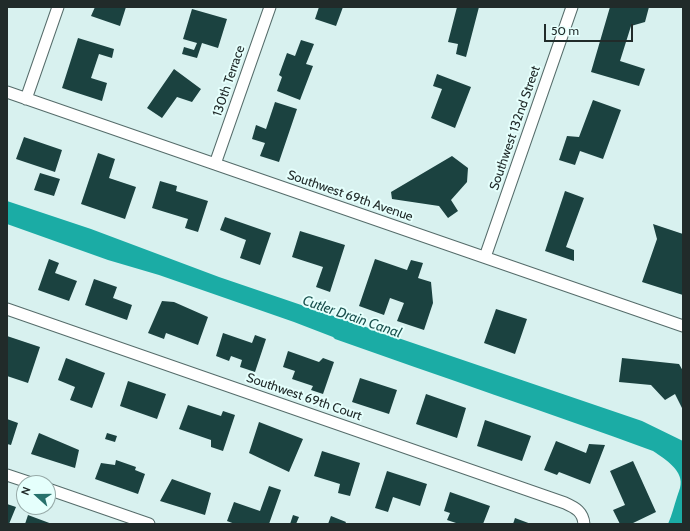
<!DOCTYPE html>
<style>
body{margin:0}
#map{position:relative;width:690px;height:531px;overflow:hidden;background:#d8f1ef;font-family:Cabin,sans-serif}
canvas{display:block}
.frame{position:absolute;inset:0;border:8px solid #212b2a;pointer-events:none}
.north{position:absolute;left:16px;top:475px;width:40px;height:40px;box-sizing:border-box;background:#e5fffc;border:1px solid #97aaa8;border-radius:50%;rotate:291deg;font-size:11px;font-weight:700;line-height:16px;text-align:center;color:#212b2a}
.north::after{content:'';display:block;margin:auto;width:14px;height:18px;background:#27716c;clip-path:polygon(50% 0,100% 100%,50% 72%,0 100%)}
.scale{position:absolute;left:544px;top:24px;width:89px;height:18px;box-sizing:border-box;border:2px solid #212b2a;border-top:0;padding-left:5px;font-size:12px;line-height:14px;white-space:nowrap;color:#212b2a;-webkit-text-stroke:3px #e5fffc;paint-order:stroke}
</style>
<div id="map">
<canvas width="690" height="531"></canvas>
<div class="frame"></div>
<div class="north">N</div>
<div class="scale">50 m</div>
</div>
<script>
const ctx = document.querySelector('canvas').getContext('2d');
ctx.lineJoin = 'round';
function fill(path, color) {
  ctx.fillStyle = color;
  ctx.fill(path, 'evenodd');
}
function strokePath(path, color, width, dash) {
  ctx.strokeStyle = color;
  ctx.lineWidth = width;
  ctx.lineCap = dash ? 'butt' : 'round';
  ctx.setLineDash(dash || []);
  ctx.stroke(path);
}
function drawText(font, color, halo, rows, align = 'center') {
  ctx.font = font + ' Cabin,sans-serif';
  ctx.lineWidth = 4;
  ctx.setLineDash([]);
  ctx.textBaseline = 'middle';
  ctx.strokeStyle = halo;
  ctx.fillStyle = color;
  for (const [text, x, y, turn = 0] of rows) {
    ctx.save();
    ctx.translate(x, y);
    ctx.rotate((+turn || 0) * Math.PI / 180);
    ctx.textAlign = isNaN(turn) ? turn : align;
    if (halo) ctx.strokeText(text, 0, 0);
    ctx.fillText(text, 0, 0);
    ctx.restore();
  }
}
fill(new Path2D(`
 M7 201 91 229 219 277 642 421 683 441V524H668C672 515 674 506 677 497 678 494 679 491 680 488 685 471 665 459 653 451 547 412 441 377 335 339L333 337 294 322 159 275 108 260 7 224Z`), '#1baca5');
fill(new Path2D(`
 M95 7H126L120 26 91 16Z
 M319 7H343L336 26 315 19Z
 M457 7H479L466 57 456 54 458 44 448 42Z
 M610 7H649L645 22 631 26 620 61 645 69 639 86 591 72Z
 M192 9 227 19 218 48 202 43 197 58 182 54 184 47 194 50 197 43 183 39Z
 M78 38 114 49 112 58 99 54 91 78 107 83 102 101 62 88Z
 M301 40 314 44 306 64 313 66 300 100 277 91 282 77 279 75 287 53 295 56Z
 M174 69 201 89 192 102 177 97 162 118 147 108Z
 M437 74 471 87 455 128 431 118 442 89 433 86Z
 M593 100 621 110 603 159 580 151 575 165 559 160 567 136 579 137Z
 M275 102 297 109 279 162 260 156 265 143 252 139 256 125 266 129Z
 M24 137 62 150 55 172 16 159Z
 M98 153 115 159 109 178 136 187 125 219 81 204Z
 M452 156 468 168 467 182 451 200 458 211 448 218 439 206 392 199 391 192Z
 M40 173 60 179 54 196 34 190Z
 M160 181 177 186 176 191 208 201 198 232 185 228 188 219 152 208Z
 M565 191 584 198 566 247 574 250V261L545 251Z
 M225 217 271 233 260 265 240 258 246 240 220 230Z
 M653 224 683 234V295L642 282 657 239Z
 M300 231 345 245 330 292 316 287 323 267 292 257Z
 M49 259 59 263 55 273 77 281 69 301 38 290Z
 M375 259 407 270 411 260 423 263 418 278 431 282 433 303 424 330 397 321 404 303 390 298 384 315 359 306Z
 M94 279 117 287 113 298 132 305 127 320 85 305Z
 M162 301 174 302 208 317 198 345 166 333 164 339 148 333Z
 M496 309 527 319 515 354 484 343Z
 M223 333 252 343 255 335 266 339 255 372 240 367 242 360 231 356 229 361 216 356Z
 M7 336 40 347 28 383 7 376Z
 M288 351 319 362 323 358 334 362 323 394 311 390 313 386 292 379 295 371 283 367Z
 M66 358 105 373 92 408 70 400 75 387 58 380Z
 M622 358 679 364 683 371V410L675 394 665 400 651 385 619 382Z
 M360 378 397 390 389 414 352 402Z
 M128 381 166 394 157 419 120 406Z
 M426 394 466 408 457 438 416 424Z
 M188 405 221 416 223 411 235 415 223 451 211 447V440L179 429Z
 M7 419 18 423 11 445 7 444Z
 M485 420 531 436 522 461 477 446Z
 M259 422 303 439 289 472 249 453Z
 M39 433 79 450 75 468 31 454Z
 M107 433 117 436 115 442 105 439Z
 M556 441 586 453 589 444 605 445 590 484 559 472 557 475 544 470Z
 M322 451 360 463 350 496 338 493 340 484 314 476Z
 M116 460 136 467 135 470 145 474 138 494 95 479 101 463 115 465Z
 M633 461 656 512 631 524H620L613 510 625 505 610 471Z
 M387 471 427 484 420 506 393 497 388 512 375 508Z
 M172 479 211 493 205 515 160 501Z
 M269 486 281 490 269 524H235L227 521 234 502 260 511Z
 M450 492 490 506 483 524H459L447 520 450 513 444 511Z
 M7 504 16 507 9 524H7Z
 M28 515 52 524H25Z
 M293 515 299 517 296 524H290Z
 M331 516 346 522 345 524H328Z
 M515 518 531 524H513Z`), '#1b4240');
const minor = new Path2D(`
 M7 92 683 326
 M26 99 58 7
 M215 164 270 7
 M485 257 572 7
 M7 309 565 503C576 508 583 512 584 524
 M7 475 31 483
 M48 489 149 524`);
strokePath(minor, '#556c6a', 13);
strokePath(minor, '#fff', 11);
drawText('13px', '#212b2a', '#e5fffc', [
 ["130th Terrace",229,81,-71],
 ["Southwest 132nd Street",515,128,-71],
 ["Southwest 69th Avenue",350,196,19],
 ["Southwest 69th Court",304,397,19]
]);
drawText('italic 14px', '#1a514e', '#e5fffc', [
 ["Cutler Drain Canal",352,317,19]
]);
</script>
